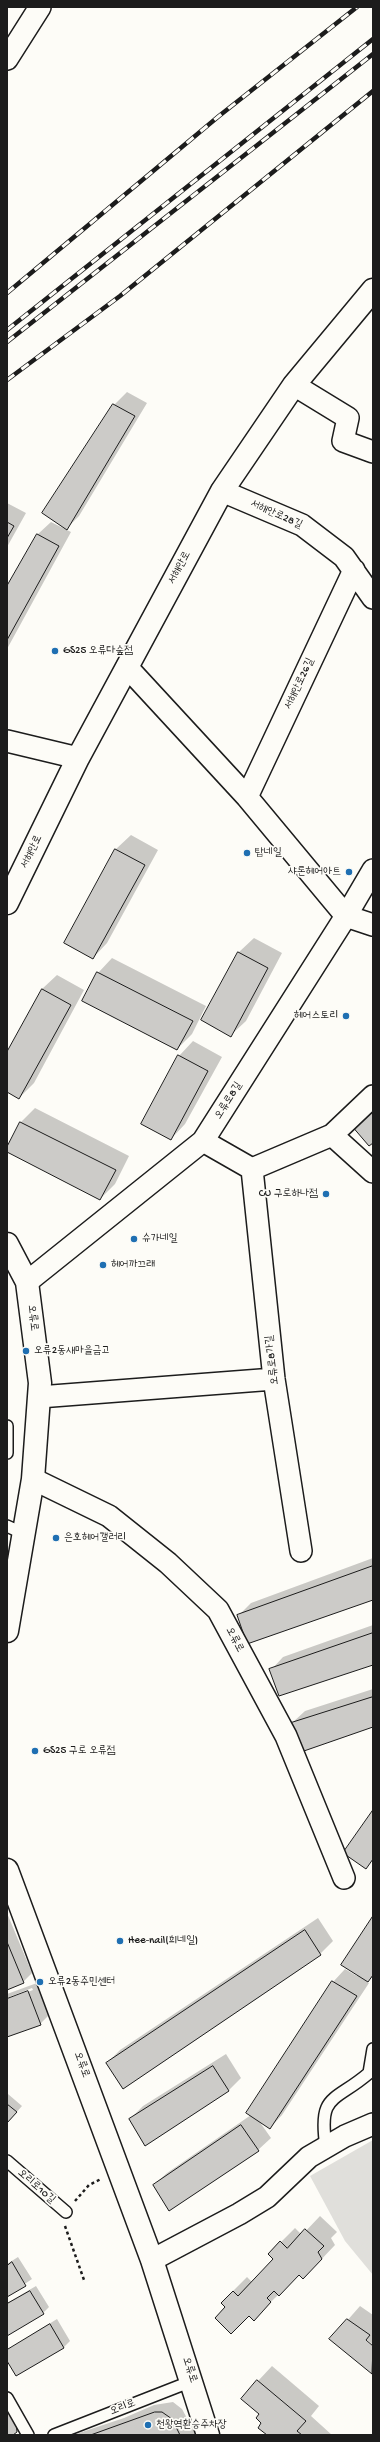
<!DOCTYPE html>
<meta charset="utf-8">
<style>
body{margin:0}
#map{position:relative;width:380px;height:2442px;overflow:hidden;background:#fdfcf7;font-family:"Gochi Hand",sans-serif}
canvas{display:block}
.frame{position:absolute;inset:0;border:8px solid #1c1c1c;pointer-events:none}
</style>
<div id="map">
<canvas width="380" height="2442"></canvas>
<div class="frame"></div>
</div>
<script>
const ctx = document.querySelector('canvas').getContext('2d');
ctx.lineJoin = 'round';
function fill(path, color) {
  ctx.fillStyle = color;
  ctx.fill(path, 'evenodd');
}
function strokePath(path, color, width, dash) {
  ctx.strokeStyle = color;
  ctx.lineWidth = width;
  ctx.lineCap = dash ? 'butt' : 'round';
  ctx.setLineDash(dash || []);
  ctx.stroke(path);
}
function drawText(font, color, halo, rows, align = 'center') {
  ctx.font = font + ' "Gochi Hand","Poor Story",sans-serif';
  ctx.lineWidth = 3.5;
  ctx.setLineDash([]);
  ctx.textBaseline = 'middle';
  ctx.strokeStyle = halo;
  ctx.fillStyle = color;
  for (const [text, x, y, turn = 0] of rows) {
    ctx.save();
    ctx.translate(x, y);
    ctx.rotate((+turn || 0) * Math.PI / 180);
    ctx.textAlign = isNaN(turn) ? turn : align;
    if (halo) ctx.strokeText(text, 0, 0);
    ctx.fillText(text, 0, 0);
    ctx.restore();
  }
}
fill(new Path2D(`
 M373 2140V2275L345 2241 310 2176Z`), '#e0dfdb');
fill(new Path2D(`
 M127 392 147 403 79 516 67 528 114 405Z
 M7 503 26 513 7 547Z
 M51 522 71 532 7 649V588L38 534Z
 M131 835 158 850 107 943 93 958 65 943 116 849Z
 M254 938 282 953 246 1021 231 1035 203 1020 239 952Z
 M112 958 206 1006 192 1034 177 1049 98 973Z
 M57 975 84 990 34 1083 19 1098 7 1091V1054L42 989Z
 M193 1041 222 1057 185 1124 171 1139 179 1056Z
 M35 1108 129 1156 115 1184 100 1199 7 1151 21 1122Z
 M373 1558V1599L238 1616 251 1603Z
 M373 1625V1664L271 1670 283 1657Z
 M373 1689V1726L292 1723 305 1711Z
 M7 1913 32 1973 23 1982 7 1989Z
 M318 1918 333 1941 320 1954 107 2063 120 2050Z
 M373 1918V1976L367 1982 369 1983 282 2115 270 2128 259 2121 271 2138 258 2150 154 2185 167 2173 251 2115 333 1982 345 1969 357 1976 358 1975Z
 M37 1983 49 2015 40 2024 7 2036V2000L33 1990 32 1988 7 1998V1994Z
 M226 2054 241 2078 228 2091 130 2119 143 2106Z
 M8 2094 22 2106 7 2123V2095Z
 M320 2216 337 2232 331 2238 335 2245 317 2264 300 2274 253 2319 249 2315 226 2307 233 2291 247 2277 253 2283 275 2259 281 2242 295 2228 302 2235Z
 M18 2257 32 2279 7 2296V2264Z
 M36 2286 49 2307 43 2313 7 2335V2303Z
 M360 2306 373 2315V2345L363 2336 361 2338 373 2347 372 2373 331 2339Z
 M57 2319 70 2341 64 2347 17 2375 7 2359V2350Z
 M272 2366 319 2406 311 2416 332 2435H268L260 2414 258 2381Z
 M173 2402 182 2409 196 2435H73L124 2418 154 2405Z`), '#0003');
const building = new Path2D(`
 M113 404 135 416 67 530 42 513Z
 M7 522 14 526 7 538Z
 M37 534 59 546 7 640V586Z
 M115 849 145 865 93 959 64 943Z
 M238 952 268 968 231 1037 201 1020Z
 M97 972 193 1021 177 1050 82 1001Z
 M42 989 71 1005 19 1099 7 1092V1052Z
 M178 1055 208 1071 171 1140 141 1124Z
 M373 1105V1143L369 1146 351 1125Z
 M20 1122 116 1170 100 1200 7 1152V1147Z
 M373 1566V1600L247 1644 237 1615Z
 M373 1633V1665L279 1696 269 1669Z
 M373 1697V1727L301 1752 291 1723Z
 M373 1810V1859L366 1869 343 1853Z
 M373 1916V1975L368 1982 341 1965Z
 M305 1930 321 1955 123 2089 106 2063Z
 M7 1942 24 1983 7 1990Z
 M332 1981 357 1996 270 2129 246 2113Z
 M28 1991 41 2025 7 2037V1999Z
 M213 2066 229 2091 145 2146 129 2119Z
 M7 2104 17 2112 7 2123Z
 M241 2125 259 2151 169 2211 153 2185Z
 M305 2229 324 2246 318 2252 322 2259 303 2279 299 2275 279 2296 274 2291 267 2298 271 2302 254 2321 249 2316 231 2334 215 2318 225 2307 221 2303 233 2291 238 2296 273 2259 268 2254 280 2241 287 2248Z
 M12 2262 26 2286 7 2297V2266Z
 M30 2291 44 2314 7 2336V2304Z
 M347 2319 370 2335 366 2340 373 2346 372 2374 329 2339Z
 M50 2324 64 2348 16 2376 7 2361V2350Z
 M257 2380 306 2421 297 2431 302 2435H267L258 2428 261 2423 256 2418 259 2414 241 2399Z
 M7 2411 16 2422 17 2432 13 2435H7Z
 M155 2412H162L172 2419 180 2435H91Z`);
fill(building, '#cccbc8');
strokePath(building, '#1c1c1c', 1);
const lane = new Path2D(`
 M7 1426V1453
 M7 1526 22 1533
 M326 2147C318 2093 334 2103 369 2073L373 2049
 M7 2161 66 2212
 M7 2398 28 2435
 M54 2435 192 2381`);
const street = new Path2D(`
 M7 59 40 7
 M294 385 348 418 343 441 373 452
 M222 491 302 525 344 557 373 598
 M127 667 247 797 346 916
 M7 741 78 758
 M247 797 354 570
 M346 916 373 925
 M332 1135 373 1172
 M203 1141 252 1169 332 1135 373 1096
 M252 1169 274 1379 301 1551
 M27 1282 203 1141 346 916 373 870
 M39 1397 274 1379
 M33 1479 109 1516 168 1563 218 1610 286 1736 344 1878
 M152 2260 239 2214 267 2197 309 2157 345 2136 373 2124`);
const secondary = new Path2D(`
 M7 903 78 758 222 491 294 385 373 290
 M7 1244 27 1282 40 1383 33 1479 7 1631
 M7 1870 152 2260 208 2435`);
strokePath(lane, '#1c1c1c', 14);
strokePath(street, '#1c1c1c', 24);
strokePath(secondary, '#1c1c1c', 25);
strokePath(new Path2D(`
 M75 2201 89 2185 101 2179
 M65 2226 84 2280`), '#1c1c1c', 2.5, [3, 3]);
strokePath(lane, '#fdfcf7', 11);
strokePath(street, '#fdfcf7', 21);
strokePath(secondary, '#fdfcf7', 22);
const rail = new Path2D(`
 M7 293 219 116 357 7
 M7 330 373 39
 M7 342 373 54
 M7 380 120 296 373 91`);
strokePath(rail, '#1c1c1c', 4.5);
strokePath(rail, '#fdfcf7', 3, [9]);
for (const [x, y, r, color] of [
 [55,651,4,"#1f6fb2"],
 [247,853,4,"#1f6fb2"],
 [349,872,4,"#1f6fb2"],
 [346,1016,4,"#1f6fb2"],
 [326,1194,4,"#1f6fb2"],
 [134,1239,4,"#1f6fb2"],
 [103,1265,4,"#1f6fb2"],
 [26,1351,4,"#1f6fb2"],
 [56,1538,4,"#1f6fb2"],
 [35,1751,4,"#1f6fb2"],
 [120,1941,4,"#1f6fb2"],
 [40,1982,4,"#1f6fb2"],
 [148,2425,4,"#1f6fb2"]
]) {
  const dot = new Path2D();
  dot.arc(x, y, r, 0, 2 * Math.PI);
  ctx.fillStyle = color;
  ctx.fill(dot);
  strokePath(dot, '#fdfcf7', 1.5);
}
drawText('11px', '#1c1c1c', '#fdfcf7', [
 ["서해안로28길",276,515,24],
 ["서해안로",180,568,-62],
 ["서해안로26길",300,684,-65],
 ["서해안로",32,852,-64],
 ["오류로8길",229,1101,-58],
 ["오류로",32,1318,83],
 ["오류로8가길",273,1360,-97],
 ["오류로",234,1640,62],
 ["오류로",81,2065,70],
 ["오리로10길",36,2187,41],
 ["오류로",189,2370,72],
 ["오리로",123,2408,-22]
]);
drawText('11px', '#1c1c1c', '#fdfcf7', [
 ["GS25 오류다숲점",63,651],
 ["탑네일",255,853],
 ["샤론헤어아트",341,872,"right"],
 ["헤어스토리",338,1016,"right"],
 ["CU 구로하나점",318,1194,"right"],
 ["슈가네일",142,1239],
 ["헤어까끄래",111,1265],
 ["오류2동새마을금고",34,1351],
 ["은호헤어갤러리",64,1538],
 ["GS25 구로 오류점",43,1751],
 ["Hee-nail(희네일)",128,1941],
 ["오류2동주민센터",48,1982],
 ["천왕역환승주차장",156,2425]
], 'left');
</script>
